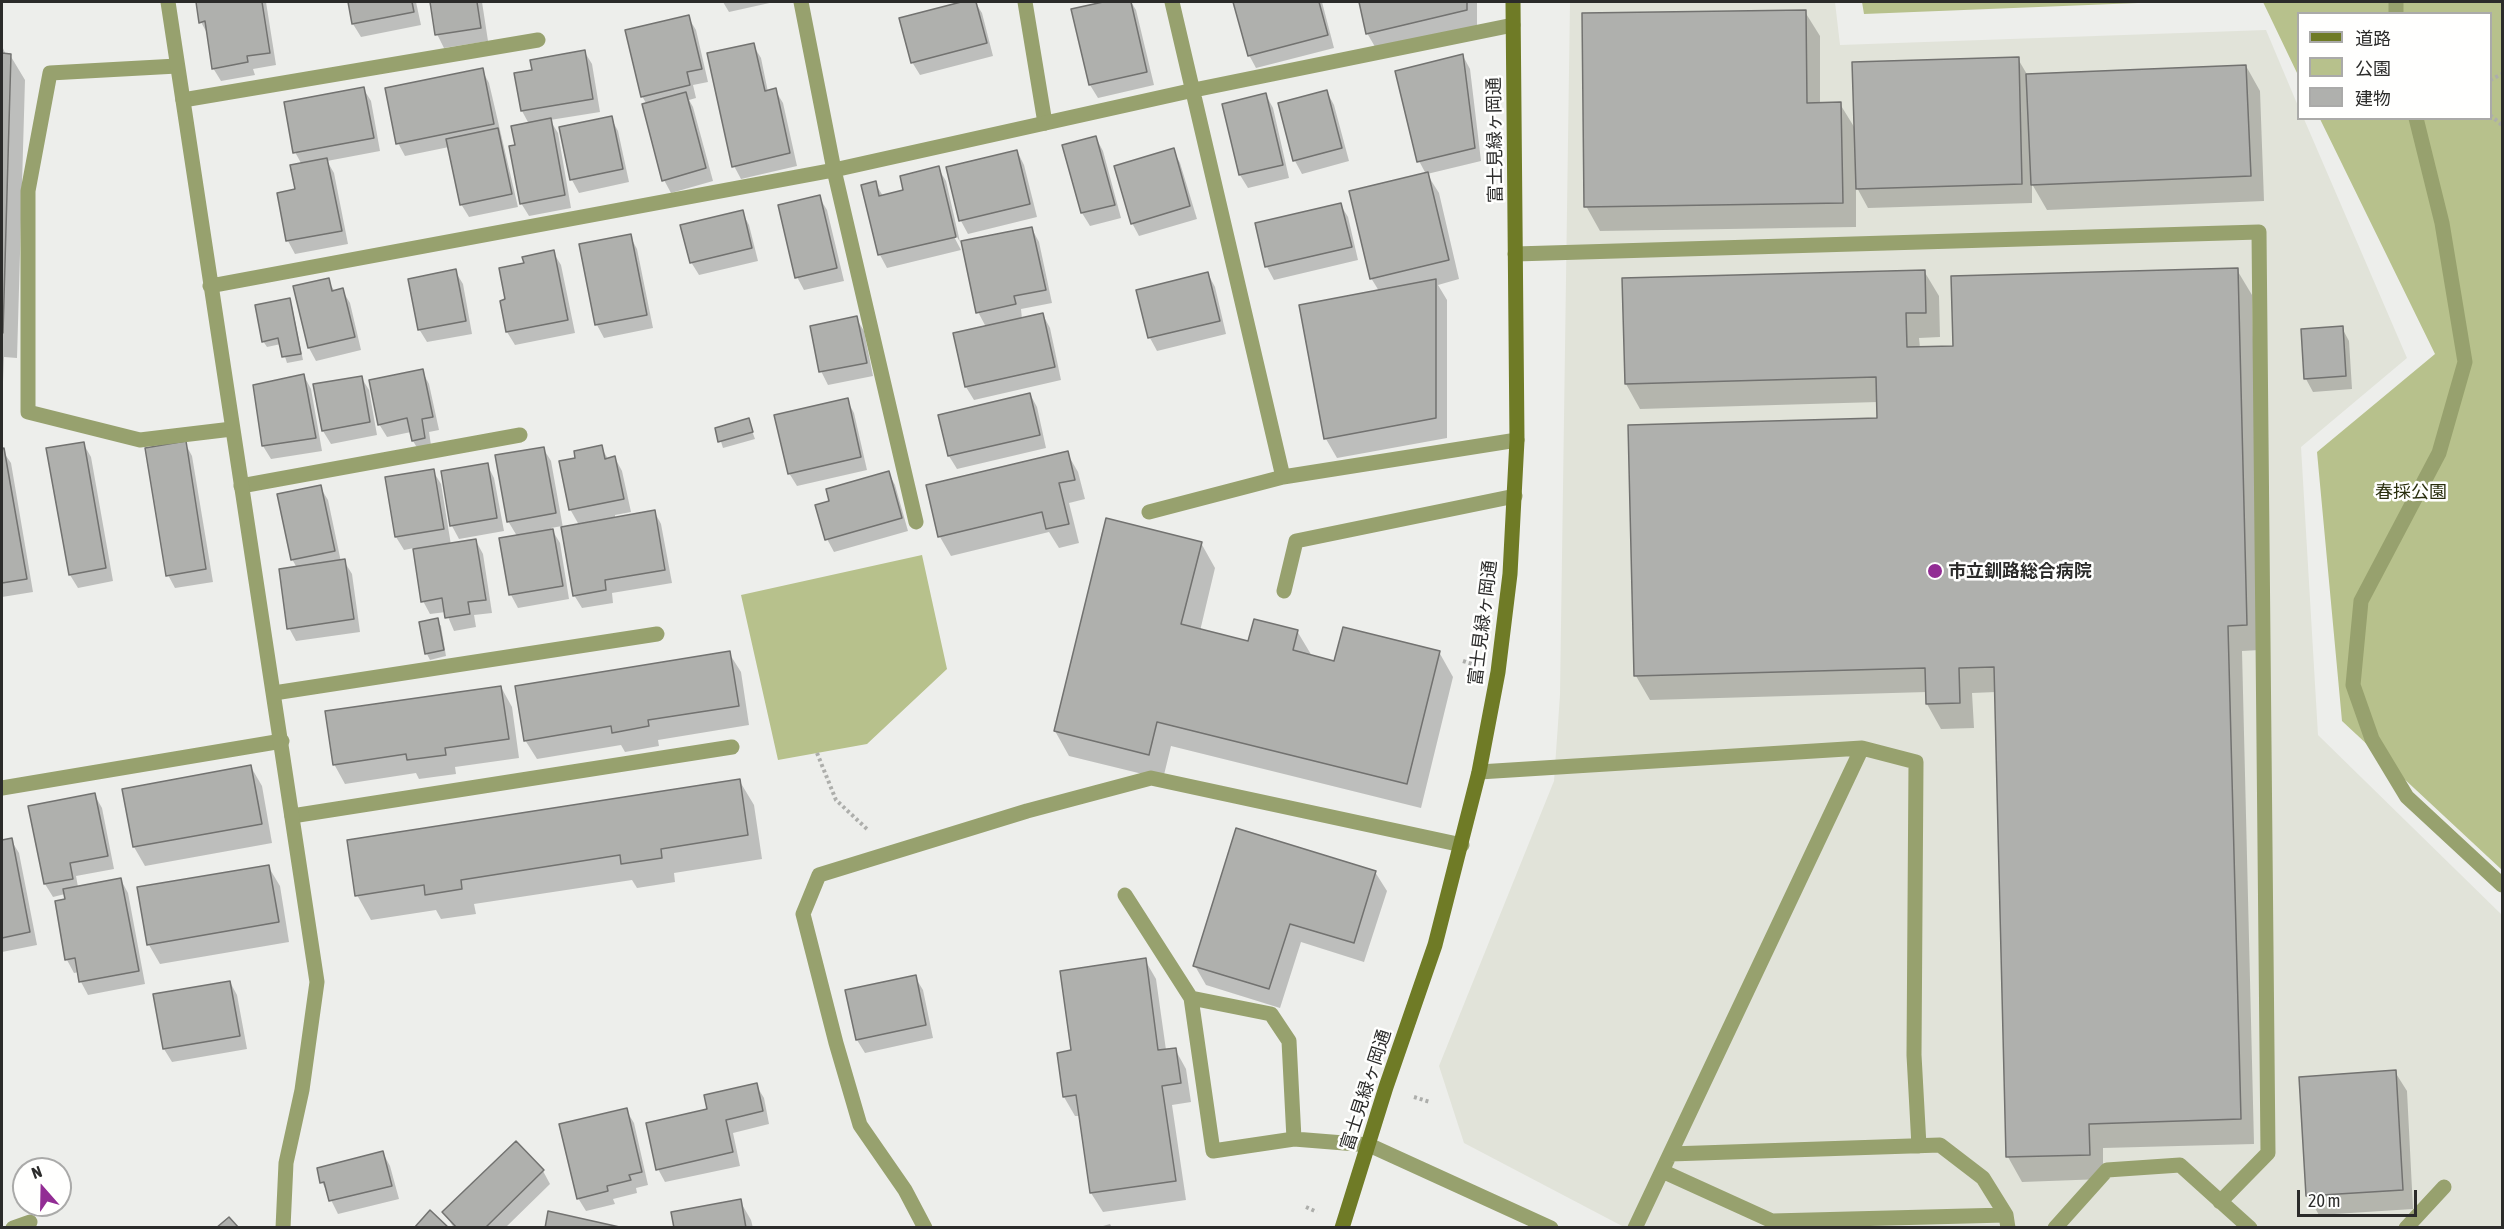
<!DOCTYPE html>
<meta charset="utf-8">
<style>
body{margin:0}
#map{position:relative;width:2504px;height:1229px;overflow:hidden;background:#edeeeb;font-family:"Asap Condensed","Noto Sans JP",sans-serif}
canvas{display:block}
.frame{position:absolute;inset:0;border:3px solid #2b2b2a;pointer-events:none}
.legend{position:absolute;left:2297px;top:12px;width:195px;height:108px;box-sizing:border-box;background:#fffffe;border:2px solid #aaaaa9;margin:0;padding:8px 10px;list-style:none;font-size:18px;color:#2b2b2a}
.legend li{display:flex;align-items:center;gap:12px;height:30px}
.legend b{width:30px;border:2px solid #aaaaa9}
.north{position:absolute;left:12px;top:1157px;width:60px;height:60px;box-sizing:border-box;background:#fffffe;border:2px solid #aaaaa9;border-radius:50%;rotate:340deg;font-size:16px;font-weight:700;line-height:24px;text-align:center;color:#2b2b2a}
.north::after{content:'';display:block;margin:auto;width:21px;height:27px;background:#922d94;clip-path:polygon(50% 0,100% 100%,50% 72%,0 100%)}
.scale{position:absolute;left:2297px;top:1190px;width:120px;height:27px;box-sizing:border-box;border:3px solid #2b2b2a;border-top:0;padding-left:8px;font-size:18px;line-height:21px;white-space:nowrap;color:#2b2b2a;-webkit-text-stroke:4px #fffffe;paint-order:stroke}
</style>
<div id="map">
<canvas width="2504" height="1229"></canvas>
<div class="frame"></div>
<ul class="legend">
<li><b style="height:8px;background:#6f7b26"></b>道路</li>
<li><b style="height:16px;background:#b7c18c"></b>公園</li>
<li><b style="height:16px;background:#afb0ad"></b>建物</li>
</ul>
<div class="north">N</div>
<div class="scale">20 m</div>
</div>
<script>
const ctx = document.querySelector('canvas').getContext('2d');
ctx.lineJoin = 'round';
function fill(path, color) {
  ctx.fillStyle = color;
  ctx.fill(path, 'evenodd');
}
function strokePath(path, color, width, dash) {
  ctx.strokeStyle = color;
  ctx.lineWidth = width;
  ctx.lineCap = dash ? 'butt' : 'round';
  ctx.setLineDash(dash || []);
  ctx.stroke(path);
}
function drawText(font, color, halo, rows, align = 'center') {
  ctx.font = font + ' "Asap Condensed","Noto Sans JP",sans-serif';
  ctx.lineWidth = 5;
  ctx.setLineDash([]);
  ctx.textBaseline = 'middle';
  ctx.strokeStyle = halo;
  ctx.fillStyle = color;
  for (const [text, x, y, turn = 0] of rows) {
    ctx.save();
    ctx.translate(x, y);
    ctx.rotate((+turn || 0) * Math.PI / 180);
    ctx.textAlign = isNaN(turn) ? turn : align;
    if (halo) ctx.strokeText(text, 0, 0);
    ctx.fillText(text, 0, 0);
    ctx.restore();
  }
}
fill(new Path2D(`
 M1570 2H1835L1840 45 2266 30 2298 106V118L2304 119 2407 358 2301 447 2318 735 2502 915V1227H1624L1464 1143 1439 1066 1554 781 1560 695Z`), '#e1e3d9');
fill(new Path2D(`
 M1862 2H2163L1864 14Z
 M2263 2H2502V870L2342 721 2317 452 2435 354 2320 119 2490 118V14H2298V75Z
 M922 555 947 669 867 744 778 760 741 595Z`), '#b7c18c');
fill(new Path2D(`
 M198 2H266L276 65 253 69 255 75 221 81 213 68 208 35 201 22Z
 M349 2H416L421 25 361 37 353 24Z
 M432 2H482L488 41 444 48 437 34Z
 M723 2H774L729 12Z
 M967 2H975L982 13 993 56 920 75 912 62 901 19Z
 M1110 2H1131L1136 10 1154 85 1098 98 1090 85 1073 10Z
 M1239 2H1322L1334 48 1256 68 1249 55 1235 3Z
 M1360 2H1477V30L1378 52 1367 33Z
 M1805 12 1820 36V104H1840L1856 130 2018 59 2028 76 2246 66 2260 91 2264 201 2047 210 2032 184V203L1868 208 1856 186V227L1600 231 1586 206Z
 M688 17 696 30 708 82 693 85 696 98 689 100 693 107 713 181 671 193 664 180 647 105 642 96Z
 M753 45 761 58 768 92 775 90 783 103 797 166 741 179 734 166Z
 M2 46 6 55H10L25 80 17 358 4 357 3 382H2Z
 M584 51 592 64 600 112 550 120 558 133 571 208 529 216 521 203 516 146 529 124 522 111 516 74 533 71Z
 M1463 56 1470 69 1481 161 1427 174 1439 193 1459 279 1438 285 1447 300V438L1337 458 1326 439 1301 306 1379 291 1371 278 1426 174 1419 161Z
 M482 70 489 83 518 207 469 217 461 204 449 147 405 156 398 143Z
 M363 88 371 101 380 151 327 161 334 173 348 244 295 254 288 241 279 194 297 190 302 165 295 152Z
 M1327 92 1334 105 1349 161 1302 174 1295 161Z
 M1266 95 1273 108 1289 178 1248 188 1240 175Z
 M611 118 618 131 629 182 579 193 572 180Z
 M1096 138 1103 151 1121 218 1090 226 1082 213 1064 146Z
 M1173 150 1180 163 1197 219 1139 236 1132 223Z
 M1017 151 1024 165 1037 217 968 234 961 221 948 168Z
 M938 168 946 181 960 242 953 230 951 231 961 250 887 268 880 255 863 186 875 183 883 196 905 191Z
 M819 197 827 210 844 281 804 290 797 277Z
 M1340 204 1348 217 1358 260 1274 280 1267 267 1257 225Z
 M742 212 749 225 758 261 699 275 691 262Z
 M1032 229 1039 242 1052 303 1021 309 1022 319 1043 315 1050 328 1061 380 974 400 966 387 955 334 986 327 978 312 964 249 961 243Z
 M630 236 637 249 653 328 604 338 597 325 581 246Z
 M553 252 561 265 575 333 515 345 507 332 501 302 507 300 525 264Z
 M2237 270 2252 295 2260 650 2242 651 2254 1144 2103 1148V1179L2022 1182 2008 1157 1996 692 1972 693 1974 728 1941 729 1927 704V692L1650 700 1636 676 1878 419V402L1640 409 1626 384 1924 271 1939 296 1940 337 1919 338 1920 348 1955 347Z
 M455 271 463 284 472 334 427 342 419 329Z
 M1208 274 1215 287 1226 334 1157 351 1150 338 1138 291Z
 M328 280 335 292 342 290 350 303 361 350 316 361 309 348 295 287Z
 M289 300 292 306 303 360 287 363 281 344 267 347 263 341Z
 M856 318 864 331 873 376 828 385 821 371Z
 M2342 328 2349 341 2352 389 2313 392 2306 379 2302 330Z
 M422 371 429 384 439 430 429 432 432 452 421 454 413 441 411 432 387 437 379 424Z
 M304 376 311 389 322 451 271 459 263 446Z
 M361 377 369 390 377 435 331 444 323 431 315 385Z
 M1030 394 1037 407 1046 448 957 469 949 456Z
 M847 400 854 413 867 470 797 486 789 473Z
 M748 420 755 439 723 448 717 429Z
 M83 443 91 457 113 581 78 588 70 575 48 450Z
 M185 443 192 456 213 582 175 588 168 575Z
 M601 447 608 459 615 458 622 471 631 512 615 515V518L654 511 661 524 672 583 612 593 613 603 582 608 574 595 562 526 551 528 560 543 569 599 518 608 511 595 517 536 508 521 543 448 551 461 563 528 579 525 570 509 577 459Z
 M2 450 11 463 33 592 2 597Z
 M1067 453 1078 472 1085 499 1069 503 1079 543 1059 548 1049 532 951 556 940 537Z
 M487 464 494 478 504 531 459 539 452 526 442 473Z
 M433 471 441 484 451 545 476 541 483 554 492 613 474 615 476 627 454 631 446 612 430 614 423 601 414 548 404 550 396 537Z
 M888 472 895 485 908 531 834 552 827 539 831 502Z
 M320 487 328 500 341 562 344 561 352 574 360 632 296 641 289 628 297 568 292 559Z
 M1201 543 1215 568 1200 631 1250 643 1297 631 1312 656 1335 662 1439 652 1453 677 1421 808 1171 746 1163 779 1069 756 1055 731Z
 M437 620 441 626 446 656 430 660 427 654Z
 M729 653 741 672 749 725 658 740 659 746 625 752 621 745 537 759 525 740Z
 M501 687 512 707 519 758 455 767 456 774 419 779 416 773 345 784 334 764Z
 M251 767 262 786 272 843 145 866 134 847 124 790Z
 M739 780 754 805 762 859 674 873 675 882 637 888 632 880 474 904 476 914 441 919 436 910 371 920 357 895Z
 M94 794 102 808 114 869 76 876 78 887 121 880 128 893 145 984 88 995 81 982 79 972 74 973 67 960 56 902 67 900 65 894 53 897 45 884Z
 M11 840 19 853 37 945 2 952V842Z
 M268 866 280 886 289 942 160 964 149 945 139 888Z
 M1375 872 1387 891 1364 962 1301 942 1280 1008 1206 985 1195 966Z
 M1145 960 1156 979 1166 1050 1175 1049 1186 1069 1191 1102 1172 1105 1186 1200 1103 1212 1091 1193 1080 1116H1075L1064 1097 1058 1054 1073 1052Z
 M915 977 923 990 933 1038 865 1053 857 1040 847 991Z
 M230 982 237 995 247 1049 172 1062 164 1049Z
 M2395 1072 2407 1091 2413 1209 2319 1215 2308 1196Z
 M756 1085 764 1098 769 1124 733 1133 740 1166 665 1182 658 1169 709 1110Z
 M626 1110 634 1123 648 1185 636 1188 637 1193 613 1199 615 1204 586 1211 578 1198Z
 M383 1153 390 1166 399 1199 338 1214 322 1182Z
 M543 1171 550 1184 505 1228H454L444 1212Z
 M740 1201 751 1220 753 1228H675Z
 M1110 1224 1112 1228H1096Z`), '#0003');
const building = new Path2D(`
 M196 2H262L270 53 247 56 248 62 212 69 205 21 199 23Z
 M348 2H412L414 12 352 24Z
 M430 2H477L481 28 435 35Z
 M961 2H976L987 43 911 63 899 18Z
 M1103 2H1131L1147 72 1089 85 1071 9Z
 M1233 2H1319L1328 35 1248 56Z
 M1359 2H1467V10L1366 34Z
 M1806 10 1807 103 1841 102 1843 203 1584 207 1582 13Z
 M689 15 702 69 687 72 690 85 641 97 625 30Z
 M754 43 765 91 776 88 790 153 732 167 707 53Z
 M585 50 593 99 521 111 514 73 532 70 530 60Z
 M2 53 11 54 3 333H2Z
 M1463 54 1475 148 1417 162 1395 71Z
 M2019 57 2022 184 1856 189 1852 62Z
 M2246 65 2251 176 2031 185 2026 74Z
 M483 68 494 124 396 144 385 88Z
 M364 87 374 138 293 153 284 102Z
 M1327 90 1342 148 1293 161 1278 103Z
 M686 92 706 168 662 181 642 104Z
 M1266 93 1283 165 1239 175 1222 104Z
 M612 116 623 169 570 180 559 127Z
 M551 118 565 195 520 204 509 146 515 145 511 126Z
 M498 128 512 194 460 205 446 139Z
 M1096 136 1115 205 1081 213 1062 145Z
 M1174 148 1190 206 1131 224 1114 166Z
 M1017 150 1030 204 959 221 946 167Z
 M327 158 342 231 286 241 277 193 295 189 290 165Z
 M939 166 956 237 878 255 861 185 876 181 879 196 903 190 900 176Z
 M1428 172 1449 260 1370 279 1349 191Z
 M820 195 837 268 795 278 778 205Z
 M1341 203 1352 247 1265 267 1255 223Z
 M743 210 752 248 690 263 680 225Z
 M1032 227 1046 290 1014 296 1016 304 976 313 961 241Z
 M631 234 647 315 595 325 579 244Z
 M554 250 568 320 506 332 500 301 505 299 499 268 524 263 522 257Z
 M2238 268 2247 625 2228 626 2241 1119 2089 1124 2090 1155 2006 1157 1994 667 1959 668 1960 703 1926 704 1925 668 1634 676 1628 425 1877 418 1876 377 1625 384 1622 278 1925 270 1926 313H1906L1907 347 1953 346 1951 276Z
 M456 269 466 321 418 330 408 279Z
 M1208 272 1220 321 1148 338 1136 290Z
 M329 278 332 291 343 288 355 337 308 348 293 286Z
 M1436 279V418L1324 439 1299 305Z
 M290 298 301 354 282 357 278 338 262 342 255 305Z
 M1043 313 1055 367 965 387 953 333Z
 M857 316 867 363 819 372 810 326Z
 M2343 326 2346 376 2304 379 2301 329Z
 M423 369 433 417 422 419 425 438 412 441 407 418 378 425 369 380Z
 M304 374 316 438 262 446 253 385Z
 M362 376 370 422 322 431 313 384Z
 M1030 393 1040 435 948 456 938 415Z
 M848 398 861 457 788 474 774 415Z
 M749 418 753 432 718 442 715 428Z
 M186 441 206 569 166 576 145 448Z
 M84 442 106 568 69 575 46 448Z
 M602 445 605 459 615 456 624 499 569 510 559 461 575 458 574 451Z
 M544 447 556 513 507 522 495 455Z
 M4 448 27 579 2 583V449Z
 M1068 451 1075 480 1059 483 1069 524 1046 529 1042 512 938 537 926 485Z
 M488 463 497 518 450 526 441 471Z
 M434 469 444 529 395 537 385 477Z
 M889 471 902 518 825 540 815 505 829 501 826 489Z
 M321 485 335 551 291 560 277 494Z
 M655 510 665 570 605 580 606 590 573 596 561 527Z
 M1106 518 1202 542 1181 624 1248 641 1254 619 1298 630 1293 650 1334 661 1343 627 1440 651 1407 784 1157 722 1149 755 1054 731Z
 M553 529 563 586 509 595 499 538Z
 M476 539 486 600 468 602 470 614 445 618 442 598 421 602 413 549Z
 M345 559 354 619 287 629 279 569Z
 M438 618 444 650 425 654 419 622Z
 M730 651 739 706 648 720 649 726 612 733 611 726 524 741 515 686Z
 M501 686 509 739 445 748 446 755 407 760 406 754 333 765 325 711Z
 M251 765 262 824 133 847 122 789Z
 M740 779 748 835 661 849 662 858 621 864 620 855 461 880 462 889 425 895 424 885 355 896 347 840Z
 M95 793 108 856 70 863 73 879 44 884 28 806Z
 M1236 828 1376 871 1354 943 1290 924 1269 989 1193 966Z
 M12 838 30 932 2 938V840Z
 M269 865 279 922 147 945 137 887Z
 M121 878 139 971 79 982 75 958 65 960 55 901 65 899 63 889Z
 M1146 958 1158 1050 1176 1048 1181 1083 1162 1086 1176 1181 1090 1193 1076 1095 1063 1097 1057 1053 1071 1050 1060 971Z
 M916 975 926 1025 856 1040 845 990Z
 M230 981 240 1036 163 1049 153 994Z
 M2396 1070 2403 1190 2306 1196 2299 1077Z
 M757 1083 763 1111 726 1120 733 1152 656 1170 646 1123 707 1109 704 1095Z
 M627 1108 642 1172 629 1175 631 1180 607 1186 608 1191 577 1199 559 1124Z
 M516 1141 544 1170 485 1228H457L442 1212Z
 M383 1151 392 1186 329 1201 324 1182 320 1183 317 1168Z
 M741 1199 746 1228H674L671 1212Z
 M430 1210 449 1228H414Z
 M548 1211 624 1228H545Z
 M229 1217 239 1228H216Z`);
fill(building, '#afb0ad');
strokePath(building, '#727270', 1.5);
strokePath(new Path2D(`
 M2490 80 2502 74
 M2490 115 2502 125
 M1463 661 1472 664
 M817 753 836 800 868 830
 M1414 1097 1430 1102
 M1306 1207 1317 1212`), '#adaeab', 4, [3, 3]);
strokePath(new Path2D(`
 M1025 2 1045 123
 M2396 2V14
 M177 66 50 73 28 191V412L140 440 232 429
 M183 100 538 40
 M2416 118 2442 223 2465 362 2439 453 2361 601 2353 685 2372 739 2407 797 2502 885
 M1515 254 2259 232 2268 1153 2220 1202
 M241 486 520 435
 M1284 591 1296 541 1515 496
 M1862 748 1916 762 1914 1055 1919 1146
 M1479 772 1862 748 1635 1228
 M2 788 282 741
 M292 816 732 747
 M1125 895 1191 998
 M1294 1139 1289 1041 1271 1014 1191 998 1213 1151 1294 1139 1369 1145
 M1670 1154 1940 1145 1983 1178 2006 1215 2008 1228
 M1662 1171 1772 1221 2006 1215
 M13 1228 30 1222
 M2055 1228 2107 1170 2180 1165 2250 1228
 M2406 1228 2444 1187`), '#97a16e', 15);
strokePath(new Path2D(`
 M168 2 317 982 302 1090 286 1163 283 1228
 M801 2 834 170 916 522
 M1172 2 1283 477
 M210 286 834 170 1194 90 1513 25
 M1149 512 1283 477 1517 440
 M274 693 657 634
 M1369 1145 1551 1228
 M925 1228 905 1190 860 1125 836 1043 803 914 819 875 1027 811 1151 778 1462 845`), '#97a16e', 15);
strokePath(new Path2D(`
 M1342 1228 1386 1087 1435 945 1479 772 1498 672 1510 574 1517 440 1513 2`), '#6f7b26', 15);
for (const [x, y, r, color] of [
 [1935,571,8,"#922d94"]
]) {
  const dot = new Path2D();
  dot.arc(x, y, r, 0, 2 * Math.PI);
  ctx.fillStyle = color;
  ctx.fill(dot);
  strokePath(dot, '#fffffe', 2);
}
drawText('18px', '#2b2b2a', '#fffffe', [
 ["富士見緑ヶ岡通",1495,140,-91],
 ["富士見緑ヶ岡通",1483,623,-83],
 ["富士見緑ヶ岡通",1366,1090,-72]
]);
drawText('18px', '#2a2f0e', '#fffffe', [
 ["春採公園",2411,492]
]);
drawText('bold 18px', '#2b2b2a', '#fffffe', [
 ["市立釧路総合病院",1948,571]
], 'left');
</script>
